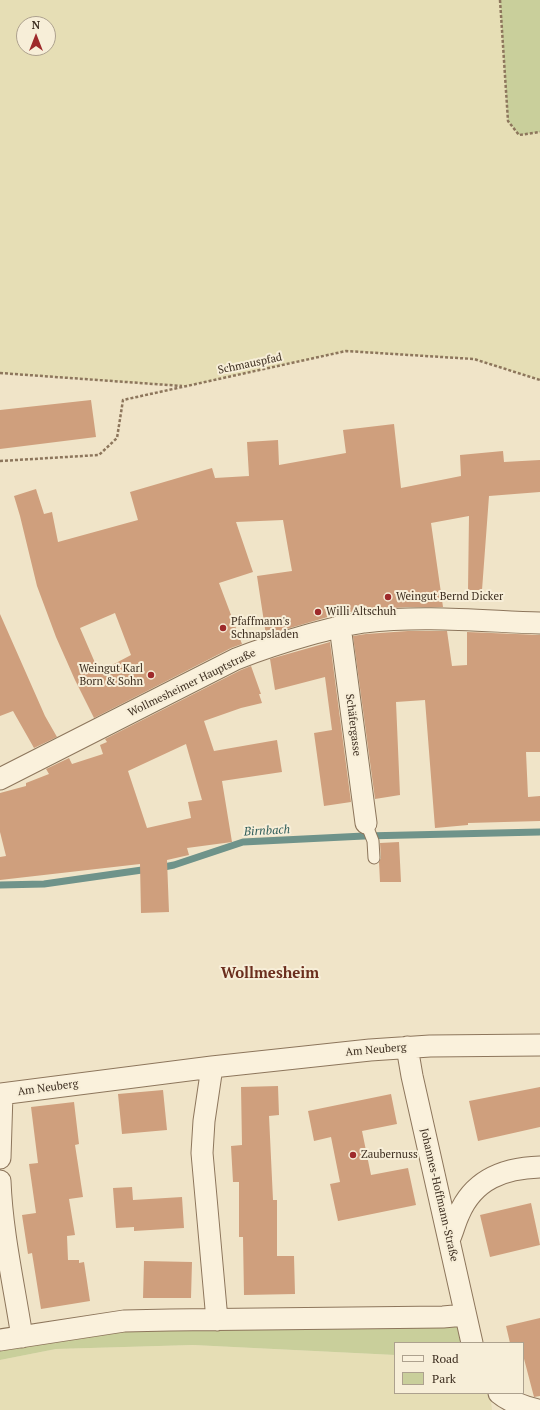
<!DOCTYPE html>
<meta charset="utf-8">
<style>
body{margin:0}
#map{position:relative;width:540px;height:1410px;overflow:hidden;background:#f0e4c8;font-family:"PT Serif",serif}
canvas{display:block}
.legend{position:absolute;left:394px;top:1342px;width:130px;height:52px;box-sizing:border-box;background:#f7eed8;border:1px solid #ada18e;margin:0;padding:5px 7px;list-style:none;font-size:12px;color:#3d2e20}
.legend li{display:flex;align-items:center;gap:8px;height:20px}
.legend b{width:20px;border:1px solid #ada18e}
.north{position:absolute;left:16px;top:16px;width:40px;height:40px;box-sizing:border-box;background:#f7eed8;border:1px solid #ada18e;border-radius:50%;rotate:0deg;font-size:11px;font-weight:700;line-height:16px;text-align:center;color:#3d2e20}
.north::after{content:'';display:block;margin:auto;width:14px;height:18px;background:#9e2a2b;clip-path:polygon(50% 0,100% 100%,50% 72%,0 100%)}
</style>
<div id="map">
<canvas width="540" height="1410"></canvas>
<ul class="legend">
<li><b style="height:5px;background:#faf1dc"></b>Road</li>
<li><b style="height:11px;background:#c9cf9b"></b>Park</li>
</ul>
<div class="north">N</div>
</div>
<script>
const ctx = document.querySelector('canvas').getContext('2d');
ctx.lineJoin = 'round';
function fill(path, color) {
  ctx.fillStyle = color;
  ctx.fill(path, 'evenodd');
}
function strokePath(path, color, width, dash) {
  ctx.strokeStyle = color;
  ctx.lineWidth = width;
  ctx.lineCap = dash ? 'butt' : 'round';
  ctx.setLineDash(dash || []);
  ctx.stroke(path);
}
function drawText(font, color, halo, rows, align = 'center') {
  ctx.font = font + ' "PT Serif",serif';
  ctx.lineWidth = 4;
  ctx.setLineDash([]);
  ctx.textBaseline = 'middle';
  ctx.strokeStyle = halo;
  ctx.fillStyle = color;
  for (const [text, x, y, turn = 0] of rows) {
    ctx.save();
    ctx.translate(x, y);
    ctx.rotate((+turn || 0) * Math.PI / 180);
    ctx.textAlign = isNaN(turn) ? turn : align;
    if (halo) ctx.strokeText(text, 0, 0);
    ctx.fillText(text, 0, 0);
    ctx.restore();
  }
}
fill(new Path2D(`
 M0 0H500L508 121 519 134 540 132V380L474 359 346 351 186 386 0 373ZM24 24H48V48H24Z
 M193 1345 395 1355V1393H490L492 1410H0V1360L56 1349Z`), '#e6deb5');
fill(new Path2D(`
 M500 0H540V132L519 135 508 121Z
 M465 1315 472 1343H395V1355L193 1345 56 1349 0 1360V1340L106 1324Z`), '#c9cf9b');
strokePath(new Path2D(`
 M159 868 174 865 243 842 364 836 540 832
 M0 885 44 884 149 869`), '#6f938a', 7);
fill(new Path2D(`
 M91 400 96 437 0 449V410Z
 M394 424 401 488 461 476 460 455 503 451 504 462 540 460V492L489 496 482 590H468L469 516 431 523 443 607H407L362 610 338 614 266 635 257 576 292 571 283 520 236 522 253 572 219 583 242 644 231 648 94 718 75 680 56 637 37 586 20 516 14 496 36 489 44 514 52 512 58 542 138 520 130 492 212 468 215 478 249 476 247 442 278 440 279 465 346 453 343 430ZM115 613 131 655 99 672 80 628Z
 M0 614 45 716 57 737 34 748 13 711 0 716Z
 M408 631H447L452 666 467 665V632L540 635V752H526L528 797 540 796V821L468 823V825L435 828 425 700 396 702 400 795 375 799 353 636 366 634Z
 M330 642 351 802 324 806 314 733 332 730 325 677 275 690 270 659Z
 M251 666 261 694H259L262 703 241 708 204 721 214 751 277 740 282 772 222 781 232 842 187 848 189 855 167 860 169 912 141 913 140 864 0 880V857L6 856 0 832V793L26 786V783L49 774 46 769 69 758 72 764 103 754 100 745 107 742 105 739 241 670ZM186 744 202 800 188 802 191 818 147 828 128 771Z
 M399 842 401 882H380L379 862 381 858 380 843Z
 M278 1086 279 1115 269 1116 273 1200H277V1256H294L295 1294 244 1295 243 1237H239V1182H233L231 1146 242 1145 241 1087Z
 M540 1087V1127L478 1141 469 1101Z
 M163 1090 167 1130 122 1134 118 1094Z
 M391 1094 397 1124 362 1131 371 1175 408 1168 416 1205 338 1221 330 1184 340 1182 331 1137 314 1141 308 1111Z
 M74 1102 79 1144 75 1145 83 1197 69 1199 75 1235 67 1236 68 1260H79V1263L84 1262 90 1301 41 1309 32 1253 28 1254 22 1215 36 1213 29 1164 38 1163 31 1107Z
 M132 1187 133 1200 182 1197 184 1228 134 1231V1227L116 1228 113 1188Z
 M531 1203 540 1245 490 1257 480 1215Z
 M144 1261 192 1262 191 1298H143Z
 M540 1318V1396L534 1397 523 1355V1343H510L506 1326Z`), '#cf9f7d');
const lane = new Path2D(`
 M366 823 373 841 374 858`);
const street = new Path2D(`
 M340 626 366 823
 M0 779 236 659C259 650 283 642 308 635 326 630 345 625 364 622 422 615 481 621 540 623
 M407 1047 412 1076 472 1343
 M212 1067 204 1121 202 1153 217 1320
 M0 1094 212 1067 370 1050 430 1046 540 1045
 M0 1158 2 1094
 M0 1181C2 1233 14 1285 22 1337
 M449 1240C453 1232 455 1222 459 1214 474 1179 504 1168 540 1167
 M0 1340 124 1321 170 1320 443 1317 465 1315
 M499 1393C510 1402 524 1407 538 1410`);
strokePath(lane, '#8d765c', 13);
strokePath(street, '#8d765c', 23);
strokePath(new Path2D(`
 M500 0 508 121 519 135 540 132
 M0 373 182 386
 M0 461 99 455 117 438 123 400 346 351 474 359 540 380`), '#8d765c', 2.5, [3, 2]);
strokePath(lane, '#faf1dc', 11);
strokePath(street, '#faf1dc', 21);
for (const [x, y, r, color] of [
 [388,597,4,"#9e2a2b"],
 [318,612,4,"#9e2a2b"],
 [223,628,4,"#9e2a2b"],
 [151,675,4,"#9e2a2b"],
 [353,1155,4,"#9e2a2b"]
]) {
  const dot = new Path2D();
  dot.arc(x, y, r, 0, 2 * Math.PI);
  ctx.fillStyle = color;
  ctx.fill(dot);
  strokePath(dot, '#f7eed8', 1.5);
}
drawText('11px', '#3d2e20', '#f7eed8', [
 ["Schmauspfad",250,364,-12],
 ["Wollmesheimer Hauptstraße",192,683,-26],
 ["Schäfergasse",353,725,83],
 ["Am Neuberg",376,1050,-5],
 ["Am Neuberg",48,1088,-8],
 ["Johannes-Hoffmann-Straße",439,1195,77]
]);
drawText('11px', '#3d2e20', '#f7eed8', [
 ["Weingut Bernd Dicker",396,597],
 ["Willi Altschuh",326,612],
 ["Pfaffmann's",231,622],
 ["Schnapsladen",231,635],
 ["Weingut Karl",143,669,"right"],
 ["Born & Sohn",143,682,"right"],
 ["Zaubernuss",361,1155]
], 'left');
drawText('italic 12px', '#2f5d5a', '#f7eed8', [
 ["Birnbach",267,831,-3]
]);
drawText('bold 15px', '#6b2e1e', '#f7eed8', [
 ["Wollmesheim",270,974]
]);
</script>
